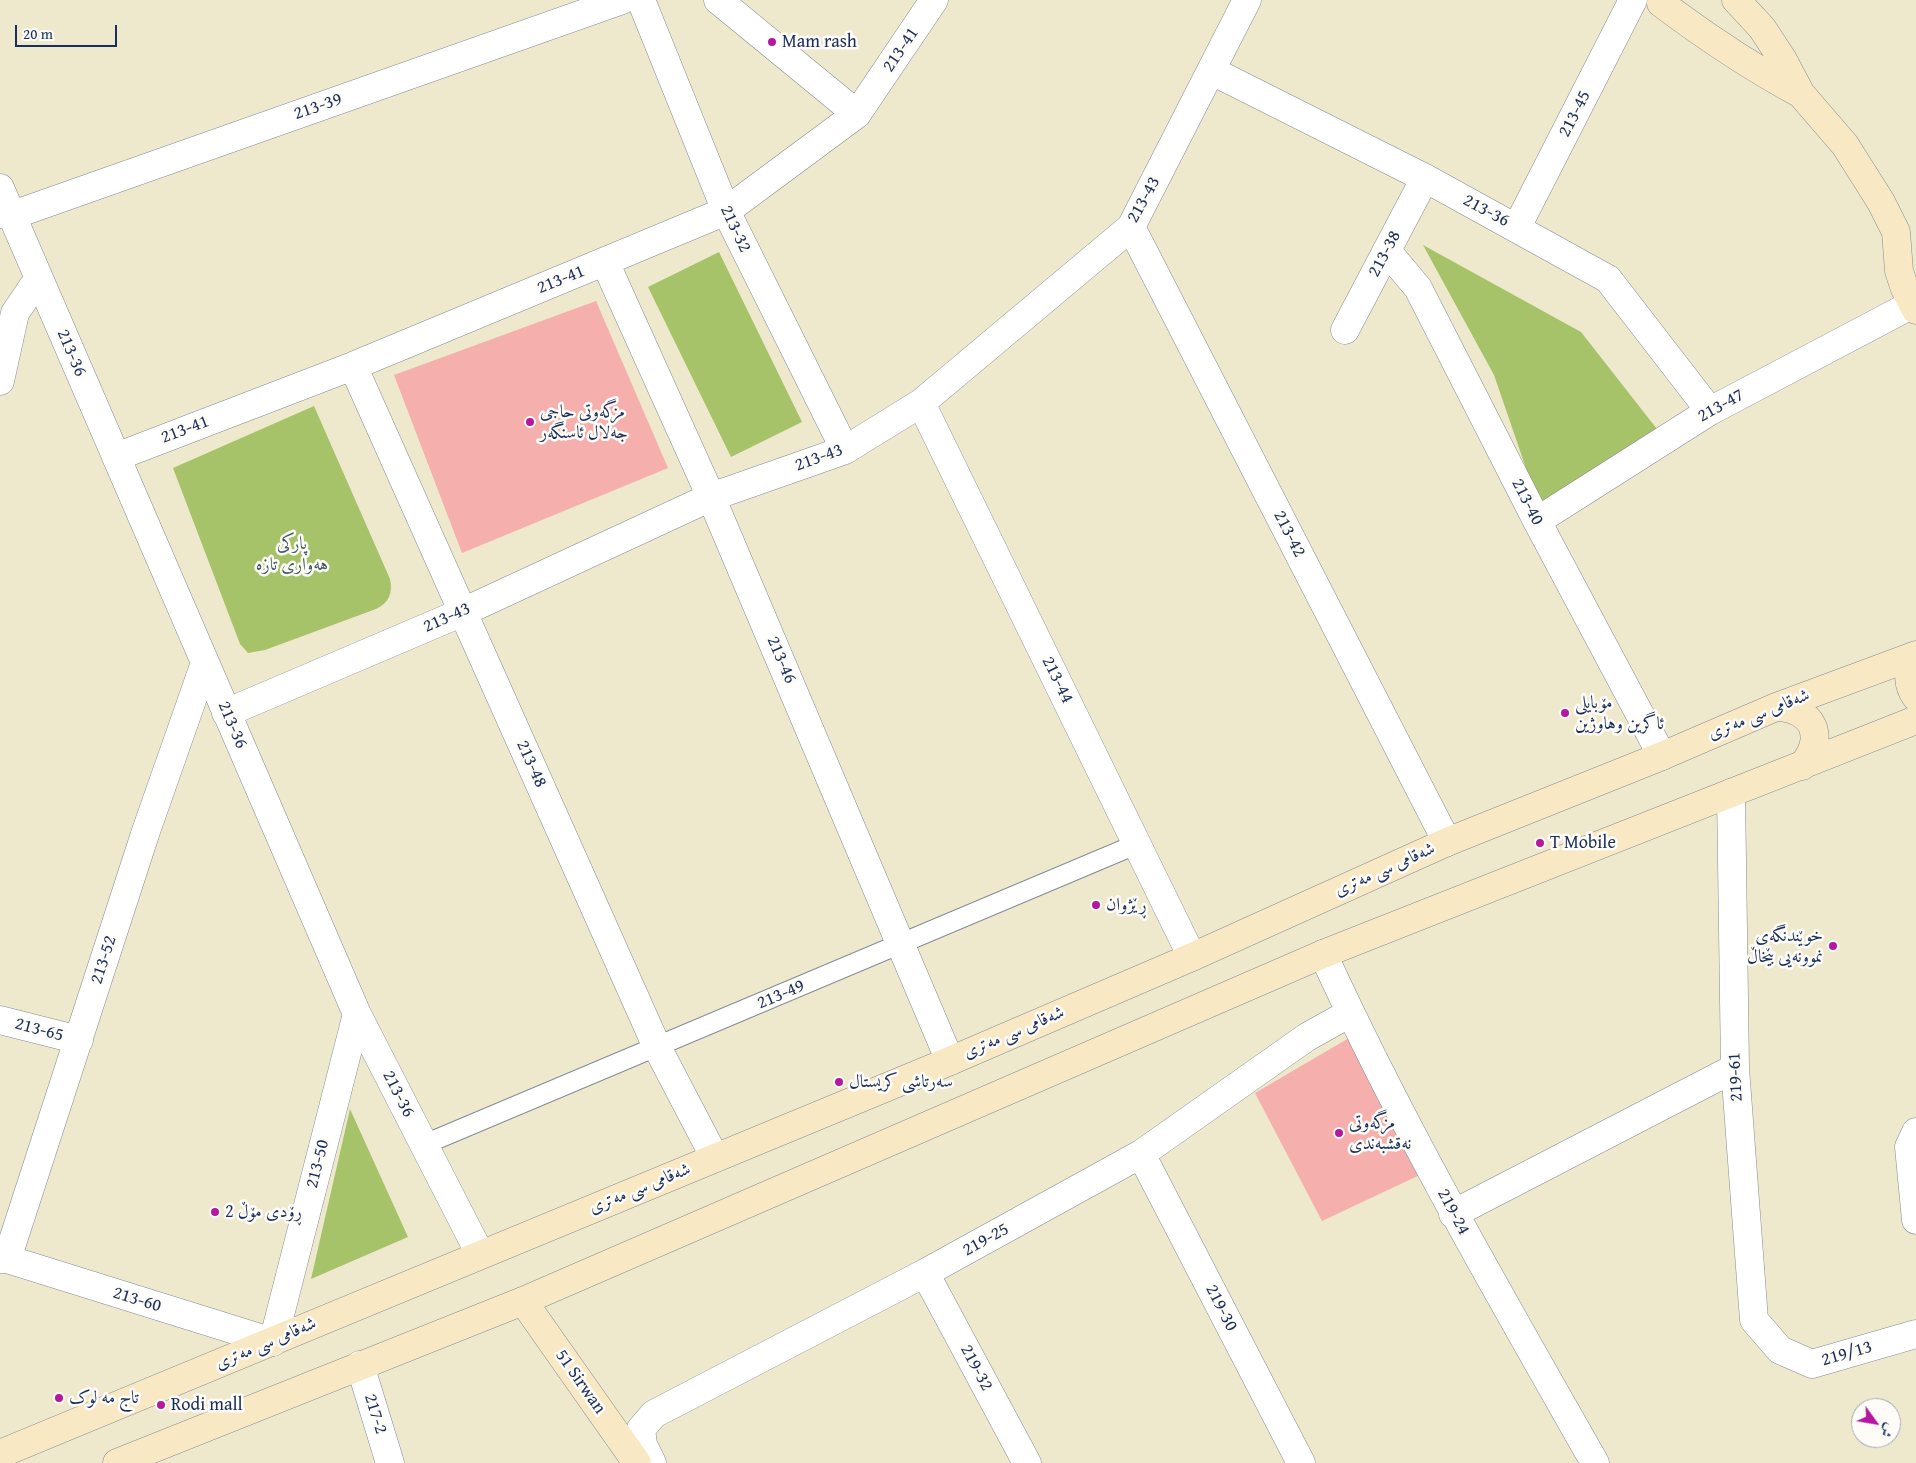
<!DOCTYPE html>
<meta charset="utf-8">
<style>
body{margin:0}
#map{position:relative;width:1916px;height:1463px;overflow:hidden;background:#eee8cc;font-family:"Gentium Book Plus",Amiri,serif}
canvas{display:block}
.north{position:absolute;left:1851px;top:1398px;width:50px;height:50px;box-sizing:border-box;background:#fdfcf7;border:1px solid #a3aaba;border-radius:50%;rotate:122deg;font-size:14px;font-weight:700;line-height:20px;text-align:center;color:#1b2f5e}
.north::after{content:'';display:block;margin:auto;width:18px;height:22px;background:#b5179e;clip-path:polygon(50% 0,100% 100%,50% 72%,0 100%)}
.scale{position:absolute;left:15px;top:25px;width:102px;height:22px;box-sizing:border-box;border:2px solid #1b2f5e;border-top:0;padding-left:6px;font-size:15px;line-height:18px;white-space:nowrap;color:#1b2f5e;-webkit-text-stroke:4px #fdfcf7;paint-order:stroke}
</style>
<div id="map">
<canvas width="1916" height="1463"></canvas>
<div class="north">ش</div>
<div class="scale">20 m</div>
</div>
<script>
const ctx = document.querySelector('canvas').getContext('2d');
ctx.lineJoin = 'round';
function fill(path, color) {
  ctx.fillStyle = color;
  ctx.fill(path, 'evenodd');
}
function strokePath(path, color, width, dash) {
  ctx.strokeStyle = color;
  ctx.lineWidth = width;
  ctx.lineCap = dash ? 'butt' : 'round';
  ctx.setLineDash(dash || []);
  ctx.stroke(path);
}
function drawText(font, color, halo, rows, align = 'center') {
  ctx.font = font + ' "Gentium Book Plus",Amiri,serif';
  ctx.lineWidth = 5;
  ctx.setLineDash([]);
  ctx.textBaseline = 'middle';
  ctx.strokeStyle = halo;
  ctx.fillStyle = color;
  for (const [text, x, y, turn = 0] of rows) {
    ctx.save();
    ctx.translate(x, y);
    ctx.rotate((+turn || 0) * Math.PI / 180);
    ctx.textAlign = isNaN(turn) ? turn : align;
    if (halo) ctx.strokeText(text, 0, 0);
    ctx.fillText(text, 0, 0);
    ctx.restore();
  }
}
fill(new Path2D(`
 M1423 245 1581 332 1657 429 1539 506 1494 375Z
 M719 252 802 422 731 457 648 287Z
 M314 406 390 579C393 593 389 603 376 609L265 650 248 653 240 644 173 468Z
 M350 1109 408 1237 311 1279Z`), '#a7c36a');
fill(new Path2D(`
 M596 301 668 468 462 553 394 375Z
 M1349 1038 1424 1173 1322 1221 1255 1093Z`), '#f5afac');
const lane = new Path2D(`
 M423 1145 1137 844`);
const street = new Path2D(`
 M641 0 726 211 845 450
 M718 0 857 114
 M1212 71 1425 178 1608 279 1710 411
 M0 188 357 1014 480 1254
 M0 214 13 215 622 0
 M1131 227 1447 842
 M1517 227 1633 0
 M1387 251 1418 288 1537 521 1662 756
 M605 262 711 497 950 1061
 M1345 330 1425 178
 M353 366 657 1047 715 1158
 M0 381 15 313 38 279
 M921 403 1192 957
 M116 457 353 366 726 211 857 114 934 0
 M1537 521 1710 411 1913 304
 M226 713 463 612 711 497 845 450 921 403 1131 227 1247 0
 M1731 793 1735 1068 1754 1320 1780 1350 1812 1364 1916 1334
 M1323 954C1403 1129 1500 1296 1595 1463
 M0 1020 79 1040
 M1916 1132 1909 1147 1916 1220
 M1141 1154 1301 1463
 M1453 1214 1735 1068
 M0 1259H7L273 1342 357 1014
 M7 1259 146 831 205 663
 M925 1273 1027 1463
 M360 1365 390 1463
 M652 1463 643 1445 641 1429 654 1414 925 1273 1141 1154 1307 1037 1350 1013`);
const secondary = new Path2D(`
 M1736 0 1762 28 1783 60 1801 94 1845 145 1881 202 1896 232 1899 271 1905 289 1916 310
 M1661 3C1706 37 1751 67 1801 94
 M1916 659C1906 670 1908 686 1916 697
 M1776 707C1813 708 1827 737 1802 766
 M523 1301 637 1463
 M0 1454 950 1061 1192 957 1447 842 1662 756 1776 707 1916 655
 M117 1463 523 1301 1323 954 1916 720`);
strokePath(lane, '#848c95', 21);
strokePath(street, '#848c95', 29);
strokePath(secondary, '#848c95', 29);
strokePath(lane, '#fff', 19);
strokePath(street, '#fff', 28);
strokePath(secondary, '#f8e8c3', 28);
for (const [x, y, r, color] of [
 [772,42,5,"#b5179e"],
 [530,422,5,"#b5179e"],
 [1565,713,5,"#b5179e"],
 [1540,843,5,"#b5179e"],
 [1096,905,5,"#b5179e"],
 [1833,946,5,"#b5179e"],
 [839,1082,5,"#b5179e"],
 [1339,1133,5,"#b5179e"],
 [215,1212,5,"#b5179e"],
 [59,1398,5,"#b5179e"],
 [161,1405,5,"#b5179e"]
]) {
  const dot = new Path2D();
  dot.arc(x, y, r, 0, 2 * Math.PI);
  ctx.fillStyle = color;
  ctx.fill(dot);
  strokePath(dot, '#fdfcf7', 2);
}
drawText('18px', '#1b2f5e', '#fdfcf7', [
 ["Mam rash",782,42],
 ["مزگەوتی حاجی",540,412],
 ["جەلال ئاسنگەر",540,433],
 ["مۆبایلی",1575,703],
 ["ئاگرین وهاوژین",1575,724],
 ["T Mobile",1550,843],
 ["ڕێژوان",1106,905],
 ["خوێندنگەی",1823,936,"right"],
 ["نموونەیی بێخاڵ",1823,957,"right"],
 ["سەرتاشی کریستال",849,1082],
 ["مزگەوتی",1349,1123],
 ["نەقشبەندی",1349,1144],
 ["ڕۆدی مۆڵ 2",225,1212],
 ["تاج مه لوک",69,1398],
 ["Rodi mall",171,1405]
], 'left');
drawText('18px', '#1b2f5e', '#fdfcf7', [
 ["213-41",901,50,-56],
 ["213-39",318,107,-19],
 ["213-45",1575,114,-63],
 ["213-43",1144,200,-61],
 ["213-36",1486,211,28],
 ["213-32",735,229,65],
 ["213-38",1385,254,-62],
 ["213-41",561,280,-22],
 ["213-36",71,353,67],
 ["213-47",1721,406,-29],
 ["213-41",185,430,-21],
 ["213-43",819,458,-20],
 ["213-40",1527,502,63],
 ["213-42",1289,534,63],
 ["213-43",447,618,-24],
 ["213-46",781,660,67],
 ["213-44",1057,680,64],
 ["شەقامی سی مەتری",1759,715,-22],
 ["213-36",232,725,67],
 ["213-48",531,764,66],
 ["شەقامی سی مەتری",1385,870,-24],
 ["213-52",104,960,-72],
 ["213-49",781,995,-23],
 ["213-65",39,1030,15],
 ["شەقامی سی مەتری",1014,1033,-23],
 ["219-61",1736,1077,-93],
 ["213-36",398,1094,63],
 ["213-50",318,1164,-76],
 ["شەقامی سی مەتری",640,1189,-22],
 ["219-24",1453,1212,62],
 ["219-25",986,1240,-29],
 ["213-60",137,1300,17],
 ["219-30",1221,1308,63],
 ["شەقامی سی مەتری",266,1344,-23],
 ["219/13",1847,1354,-16],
 ["219-32",976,1368,62],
 ["51 Sirwan",580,1382,55],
 ["217-2",375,1414,73]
]);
drawText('18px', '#455b62', '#fdfcf7', [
 ["پارکی",292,544],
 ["هەواری تازە",292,565]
]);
</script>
